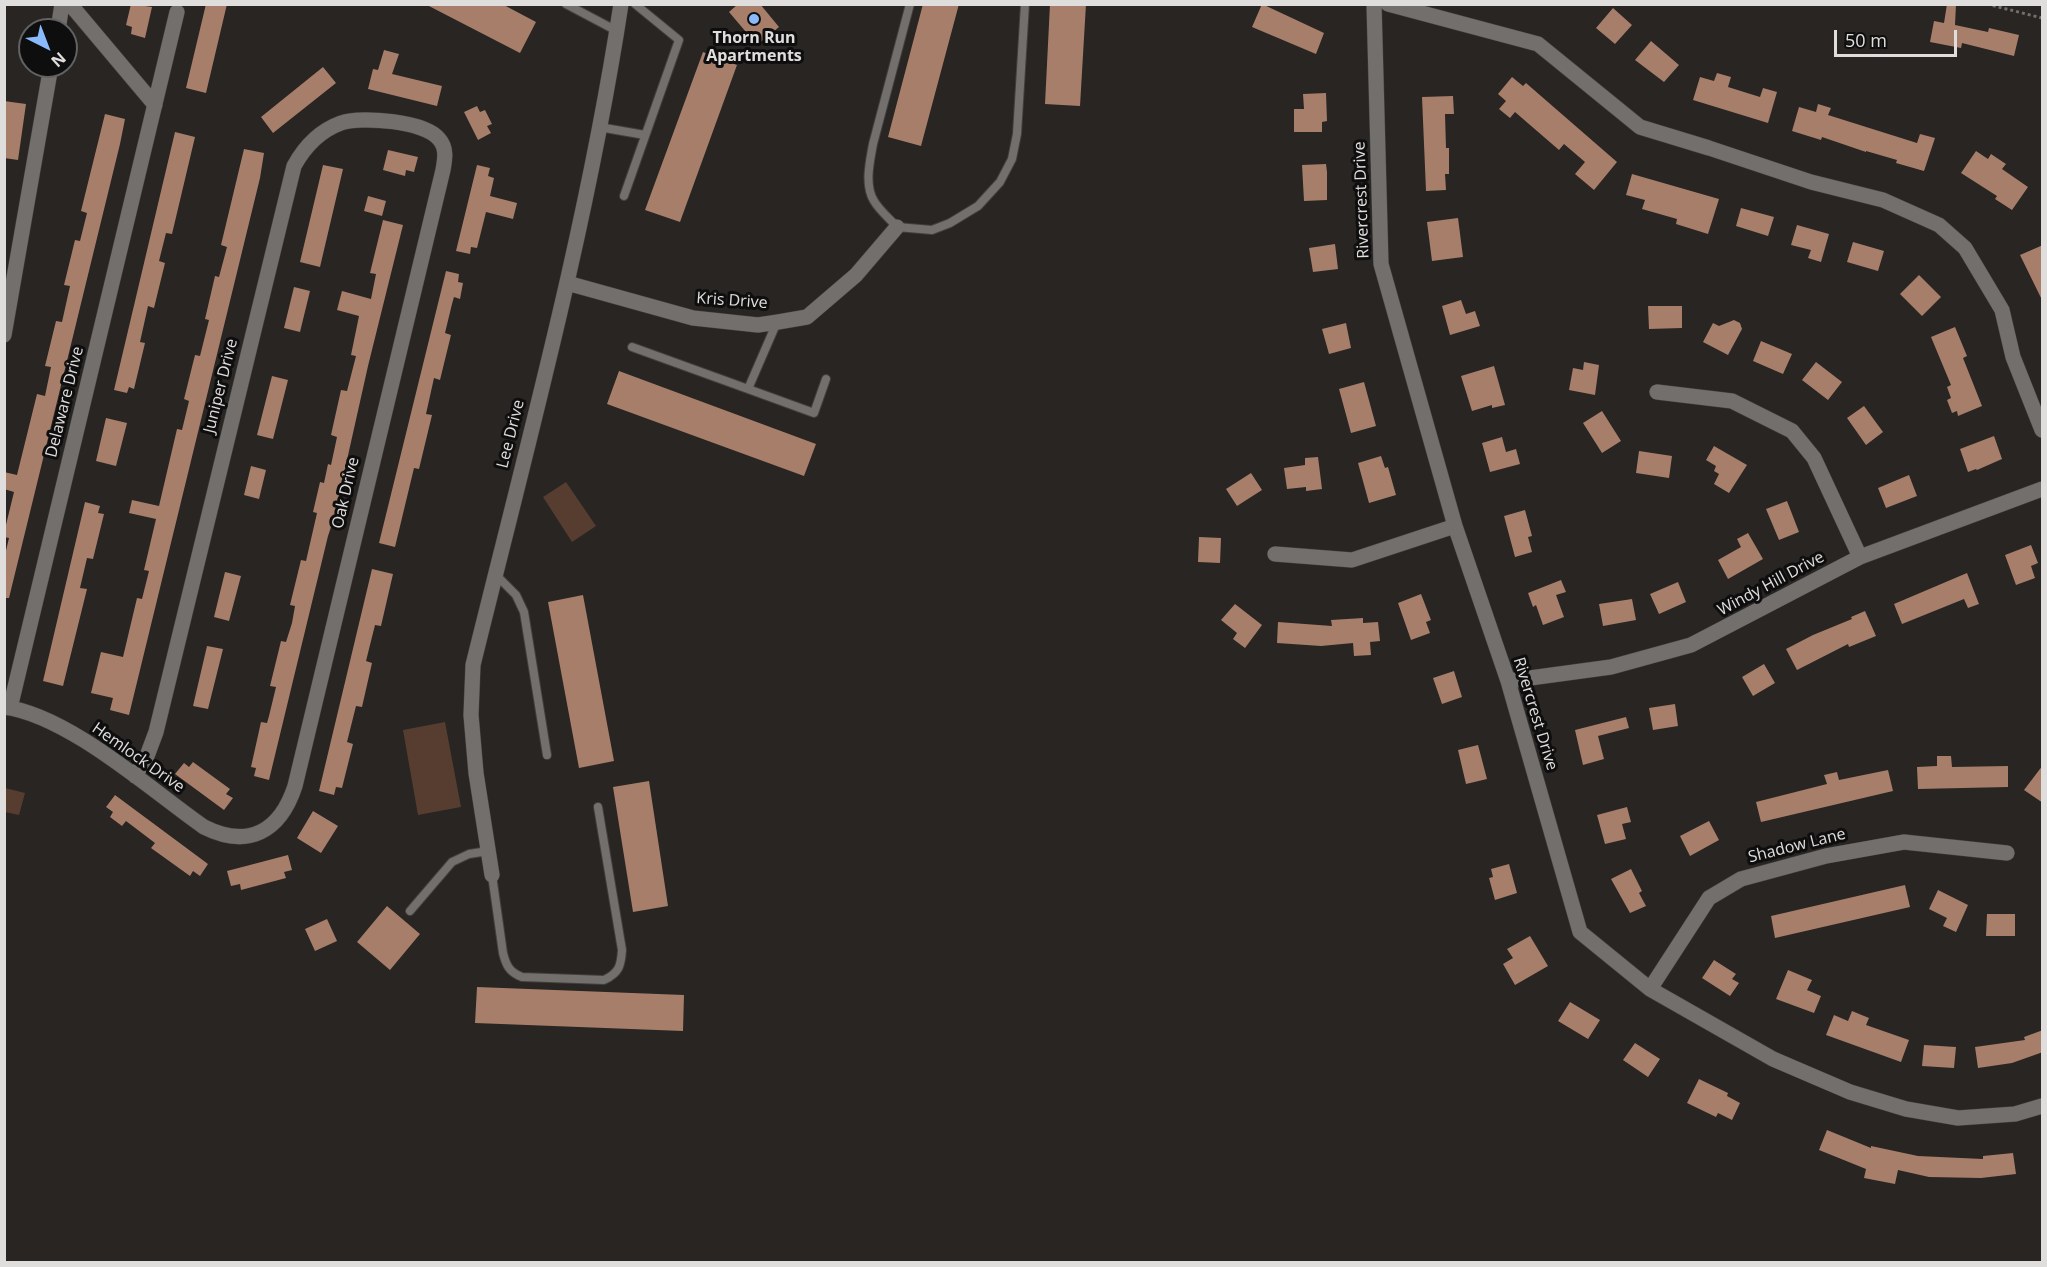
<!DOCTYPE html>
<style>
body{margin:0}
#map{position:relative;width:2047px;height:1267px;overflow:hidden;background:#282523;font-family:"Open Sans",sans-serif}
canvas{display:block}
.frame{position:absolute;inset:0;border:6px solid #e0dedd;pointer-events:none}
.north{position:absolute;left:18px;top:18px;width:60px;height:60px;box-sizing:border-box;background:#0f0e0e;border:2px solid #636161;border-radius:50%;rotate:138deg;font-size:16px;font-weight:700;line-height:24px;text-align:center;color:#e0dedd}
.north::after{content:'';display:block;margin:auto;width:21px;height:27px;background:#8bbafc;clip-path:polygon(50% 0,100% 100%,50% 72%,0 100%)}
.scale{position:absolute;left:1834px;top:30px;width:123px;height:27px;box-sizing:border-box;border:3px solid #e0dedd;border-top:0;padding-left:8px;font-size:18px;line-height:21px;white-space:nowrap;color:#e0dedd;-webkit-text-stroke:4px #0f0e0e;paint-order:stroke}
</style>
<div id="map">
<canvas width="2047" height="1267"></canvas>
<div class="frame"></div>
<div class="north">N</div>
<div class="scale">50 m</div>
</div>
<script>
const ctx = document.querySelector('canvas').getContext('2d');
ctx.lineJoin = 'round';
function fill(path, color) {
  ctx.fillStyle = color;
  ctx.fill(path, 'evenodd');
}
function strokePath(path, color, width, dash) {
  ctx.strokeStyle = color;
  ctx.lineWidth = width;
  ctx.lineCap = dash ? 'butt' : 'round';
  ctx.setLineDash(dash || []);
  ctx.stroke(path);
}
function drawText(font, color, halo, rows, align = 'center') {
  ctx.font = font + ' "Open Sans",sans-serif';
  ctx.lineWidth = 6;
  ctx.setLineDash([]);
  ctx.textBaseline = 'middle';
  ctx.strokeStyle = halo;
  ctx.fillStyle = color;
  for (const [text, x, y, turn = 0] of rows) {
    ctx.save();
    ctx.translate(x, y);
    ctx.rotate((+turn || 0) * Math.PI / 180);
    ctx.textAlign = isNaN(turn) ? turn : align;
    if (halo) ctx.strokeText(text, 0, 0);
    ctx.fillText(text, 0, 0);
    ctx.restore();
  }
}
fill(new Path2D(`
 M566 482 596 526 572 542 543 497Z
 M445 722 461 807 418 815 403 730Z
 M5 788 25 793 19 815 5 812Z`), '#563d30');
fill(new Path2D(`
 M131 4 152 7 145 38 131 34 132 27 126 25Z
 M206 4H227L206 93 186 88Z
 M425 4H502L536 22 520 53Z
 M738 4H760L779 27 757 45 729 12Z
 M923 4H959L921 146 888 137Z
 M1050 4H1086L1080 106 1045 104Z
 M1262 4 1324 33 1316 54 1252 27Z
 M1947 4H1956L1955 25 1988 32 1989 28 2019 35 2014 56 1962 43 1961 48 1930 42 1934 21 1944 23Z
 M1613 8 1632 25 1615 44 1596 28Z
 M1651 41 1679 65 1664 82 1635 60Z
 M384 50 399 54 392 74 442 86 437 106 368 89 373 69 378 70Z
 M703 52 737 65 680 222 645 210Z
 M323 67 336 83 273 133 261 117Z
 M1717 73 1731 77 1728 87 1760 97 1763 88 1777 92 1768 123 1693 100 1700 77 1714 81Z
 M1512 77 1523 86 1526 83 1617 162 1594 190 1575 174 1585 162 1564 144 1559 150 1515 112 1510 118 1499 109 1506 101 1498 94Z
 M1326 93 1327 121 1322 122V132H1294V109H1304L1303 94Z
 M1453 96 1454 114H1445L1446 148H1449V174H1445L1446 190 1426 191 1422 97Z
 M4 101 26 104 18 160 4 158Z
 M1818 104 1831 108 1828 115 1917 143 1920 134 1935 138 1924 171 1896 163 1897 160 1866 151V152L1822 137 1821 140 1792 131 1799 107 1816 112Z
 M477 106 480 112 485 110 492 124 487 126 491 133 478 140 464 112Z
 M105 114 125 119 120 144 9 598H4V559L9 538 4 537V533L14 492 4 489V472L17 475 37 394 45 396 51 367 45 366 56 321 62 322 70 286 64 285 75 240 80 241 87 213 81 211Z
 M175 132 195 137 172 234 166 233 159 261 165 263 154 308 148 306 140 342 145 343 134 389 129 387 127 393 114 390Z
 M244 149 264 153 260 178 129 715 110 710 113 698 91 693 101 652 123 657 137 598 142 599 149 571 144 570 156 519 129 513 132 500 159 506 177 429 182 430 189 401 184 399 195 355 200 356 209 320 205 319 215 276 219 277 227 247 221 245Z
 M388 150 418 157 414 172 406 170 405 176 383 170Z
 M1976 151 1988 159 1991 154 2006 164 2002 169 2028 187 2012 210 1995 199 1997 196 1961 173Z
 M1326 164 1327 172V200L1304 201 1302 165Z
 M323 165 343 169 320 267 300 262Z
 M477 165 490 168 488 176 494 178 490 196 517 203 513 219 486 212 477 248 471 247 470 254 456 251Z
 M1632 174 1719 199 1708 234 1676 224 1677 219 1642 209 1645 200 1626 195Z
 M368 196 386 201 382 216 364 211Z
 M1741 208 1774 217 1768 236 1736 226Z
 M1458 218 1463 257 1432 261 1427 222Z
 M383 220 403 225 368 366 332 527H331L328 536 269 780 254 776 256 768 251 767 261 722 267 723 269 716 276 687 270 686 281 641 286 642 292 623 295 606 290 605 301 560 306 561 317 513 313 512 320 482 324 483 328 464 331 465 337 437 331 435 341 390 347 391 356 356 351 355 359 316 337 310 342 291 371 299 376 274 370 273Z
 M1797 225 1829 234 1821 262 1808 258 1811 250 1791 245Z
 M1853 242 1884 251 1878 271 1847 262Z
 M1335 244 1338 269 1313 272 1309 248Z
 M2043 245V302L2020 255Z
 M446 271 459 274 458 282 463 283 460 299 454 297 452 304 445 333 451 335 440 380 434 378 426 414 432 415 419 469 414 468 395 547 379 543Z
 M1919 275 1941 297 1922 316 1900 294Z
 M294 287 310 291 300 332 284 328Z
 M1461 300 1466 314 1475 311 1480 326 1450 335 1442 306Z
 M1648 306H1682V328L1649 329Z
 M1734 320 1740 323 1742 329 1728 355 1703 342 1713 323 1719 326Z
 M1346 323 1351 348 1329 354 1322 329Z
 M1955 327 1967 356 1963 358 1982 406 1958 416 1957 411 1952 413 1947 400 1951 398 1947 387 1951 385 1931 337Z
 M1761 341 1792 354 1783 374 1753 361Z
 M1584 362 1599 365 1595 395 1569 390 1573 368 1583 370Z
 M1816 362 1842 382 1828 400 1802 380Z
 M1494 366 1505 405 1492 408V405L1472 411 1461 376Z
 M619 371 816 444 804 476 607 404Z
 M272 376 288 380 273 439 257 435Z
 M1364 382 1376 426 1351 433 1339 389Z
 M1864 406 1883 432 1866 445 1847 418Z
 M1602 411 1621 441 1602 453 1583 423Z
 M106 418 127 423 116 466 96 461Z
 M1994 436 2002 459 1977 470 1976 469 1968 472 1960 449Z
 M1502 437 1506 452 1516 449 1520 464 1490 472 1482 443Z
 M1714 446 1747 465 1729 493 1714 484 1719 474 1714 471 1716 466 1706 460Z
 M1639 451 1672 456 1669 478 1636 473Z
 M1381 456 1385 468 1388 467 1396 495 1369 503 1358 463Z
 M1318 457 1322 489 1306 491V487L1287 489 1284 468 1305 465V458Z
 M251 466 266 470 259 499 244 495Z
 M1251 473 1262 490 1237 506 1226 489Z
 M1909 475 1917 496 1886 508 1878 488Z
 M1787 501 1799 532 1779 540 1766 509Z
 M85 502 100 506 98 513 104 514 93 559 87 558 80 588 87 589 63 686 43 681Z
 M1525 510 1532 536 1528 537 1532 552 1515 557 1504 516Z
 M1748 533 1763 559 1728 579 1718 560 1741 547 1737 539Z
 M1199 537 1221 538 1220 563 1198 562Z
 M2031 545 2038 563 2031 566 2035 578 2016 585 2005 555Z
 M372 569 393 574 381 626 375 625 366 661 372 663 362 707 356 706 347 742 353 744 342 788 336 787 334 795 319 791Z
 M225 572 241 576 229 621 214 617Z
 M1967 573 1979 604 1968 608 1964 599 1902 624 1894 604Z
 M1561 580 1566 592 1556 595 1564 617 1543 625 1536 605 1533 607 1528 593Z
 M1678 582 1686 602 1659 614 1650 594Z
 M1421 594 1431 620 1426 622 1430 633 1411 640 1398 603Z
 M583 595 614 761 579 768 548 602Z
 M1632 599 1636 620 1603 626 1599 604Z
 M1235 604 1262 625 1245 648 1233 639 1237 633 1221 620Z
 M1865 611 1876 636 1849 647 1848 644 1797 670 1786 649 1813 635 1852 619 1851 617Z
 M1363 618V623L1378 622 1380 641 1370 642 1371 655 1354 656 1353 643 1321 646 1277 643 1278 622 1332 626 1331 620Z
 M207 646 223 649 208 709 193 706Z
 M1764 664 1775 683 1753 696 1742 677Z
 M1454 671 1462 697 1442 704 1433 678Z
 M1675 704 1678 726 1653 730 1649 708Z
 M1626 717 1629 728 1598 736 1604 759 1583 765 1575 730Z
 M1478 745 1487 779 1466 784 1458 750Z
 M1937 756H1951L1952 767 2008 766V787L1918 789 1917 767 1937 766Z
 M193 762 230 789 226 794 233 798 224 810 175 774 184 763 189 767Z
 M2043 765V803L2024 790Z
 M1888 770 1893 791 1761 822 1756 802 1827 784 1824 775 1837 772 1839 780Z
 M649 781 668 906 633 912 613 787Z
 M115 795 208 864 200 876 193 871 190 876 151 848 155 843 126 821 122 826 110 817 113 812 106 807Z
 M1627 807 1631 822 1622 824 1626 839 1605 844 1597 815Z
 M313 811 338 826 321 853 297 838Z
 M1709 821 1719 840 1690 856 1680 836Z
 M288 855 292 870 284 872 286 878 241 890 240 884 231 886 227 871Z
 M1509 864 1517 893 1495 900 1489 878 1493 877 1491 869Z
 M1631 869 1642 891 1639 893 1646 906 1630 913 1611 879Z
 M1905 885 1910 907 1775 938 1771 916Z
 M1938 890 1968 905 1956 932 1943 926 1947 918 1929 909Z
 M387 906 420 934 390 970 357 942Z
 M1987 914H2015V936H1986Z
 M327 919 337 941 315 951 305 929Z
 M1530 936 1548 966 1515 985 1503 964 1513 958 1507 949Z
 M1714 960 1736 974 1732 979 1739 983 1730 996 1702 978Z
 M1788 970 1812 980 1807 990 1821 996 1814 1013 1776 999Z
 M477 987 684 995 683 1031 475 1023Z
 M1570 1002 1600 1020 1588 1039 1558 1021Z
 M1852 1011 1869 1018 1866 1025 1909 1040 1901 1062 1826 1035 1834 1015 1848 1021Z
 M2043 1030V1052L2012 1063 1978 1068 1975 1047 2025 1040 2024 1037Z
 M1635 1043 1660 1059 1648 1077 1623 1060Z
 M1924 1045 1956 1047 1954 1068 1922 1066Z
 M1699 1079 1728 1093 1727 1096 1740 1103 1732 1120 1718 1113 1716 1117 1687 1103Z
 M1827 1130 1871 1148V1146L1918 1156 1983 1159V1156L2013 1153 2016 1174 1981 1178 1929 1177 1898 1170 1895 1184 1864 1178 1866 1169 1819 1150Z`), '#a77e6a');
const lane = new Path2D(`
 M566 4 617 31
 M910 4 873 144C870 161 864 185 874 201 880 211 890 219 897 227L932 230 950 223 978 206 1000 182 1012 159 1017 134 1025 4
 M599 127 645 135
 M624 196 679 40 635 4
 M632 347 748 389 777 322
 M748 389 814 413 826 379
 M495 574 516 595 524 612 547 755
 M492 875 503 953C506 965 509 972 522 977L604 980C619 973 621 966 622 950L598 807
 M410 911 452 862 469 854 488 851`);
const street = new Path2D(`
 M70 4 155 105
 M1374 4 1381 264 1455 526 1508 681 1580 932 1650 989 1773 1059 1850 1092 1906 1109 1958 1118 2015 1114 2042 1106
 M1388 4 1538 44 1640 127 1709 148 1811 182 1883 200 1939 225 1965 248 2002 310 2013 357 2042 430
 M58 30 62 4
 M567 283 693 318 758 325 778 322 807 317 856 275 897 227
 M4 335 51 66
 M1657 392 1732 401 1792 431 1814 458 1860 557
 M1275 554 1352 560 1455 526
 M1508 681 1611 667 1691 645 1860 557 2042 489
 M4 707C68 715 151 790 204 827 248 849 280 832 295 786L443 170C445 159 447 148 439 139 425 121 362 116 341 123 319 131 305 146 294 166L156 732 147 756 135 776
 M10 708 177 12
 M492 875 476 773 471 715 473 665C527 446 587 227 621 4
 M1650 989 1709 898 1741 879 1826 856 1904 842 2007 853`);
strokePath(lane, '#42403f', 10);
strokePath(street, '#42403f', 16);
strokePath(new Path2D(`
 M1987 4 2042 18`), '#72706e', 3, [3, 3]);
strokePath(lane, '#726f6d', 8);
strokePath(street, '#726f6d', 15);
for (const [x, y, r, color] of [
 [754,19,6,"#8bbafc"]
]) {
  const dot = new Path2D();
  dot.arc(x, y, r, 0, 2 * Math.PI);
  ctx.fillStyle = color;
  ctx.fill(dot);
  strokePath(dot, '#0f0e0e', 2);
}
drawText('bold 16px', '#e0dedd', '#0f0e0e', [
 ["Thorn Run",754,38],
 ["Apartments",754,56]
]);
drawText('16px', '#e0dedd', '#0f0e0e', [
 ["Rivercrest Drive",1362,200,-92],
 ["Kris Drive",732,301,4],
 ["Juniper Drive",221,386,-76],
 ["Delaware Drive",65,402,-76],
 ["Lee Drive",511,434,-76],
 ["Oak Drive",346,493,-77],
 ["Windy Hill Drive",1771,584,-28],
 ["Rivercrest Drive",1535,714,73],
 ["Hemlock Drive",138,758,35],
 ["Shadow Lane",1797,846,-14]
]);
</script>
